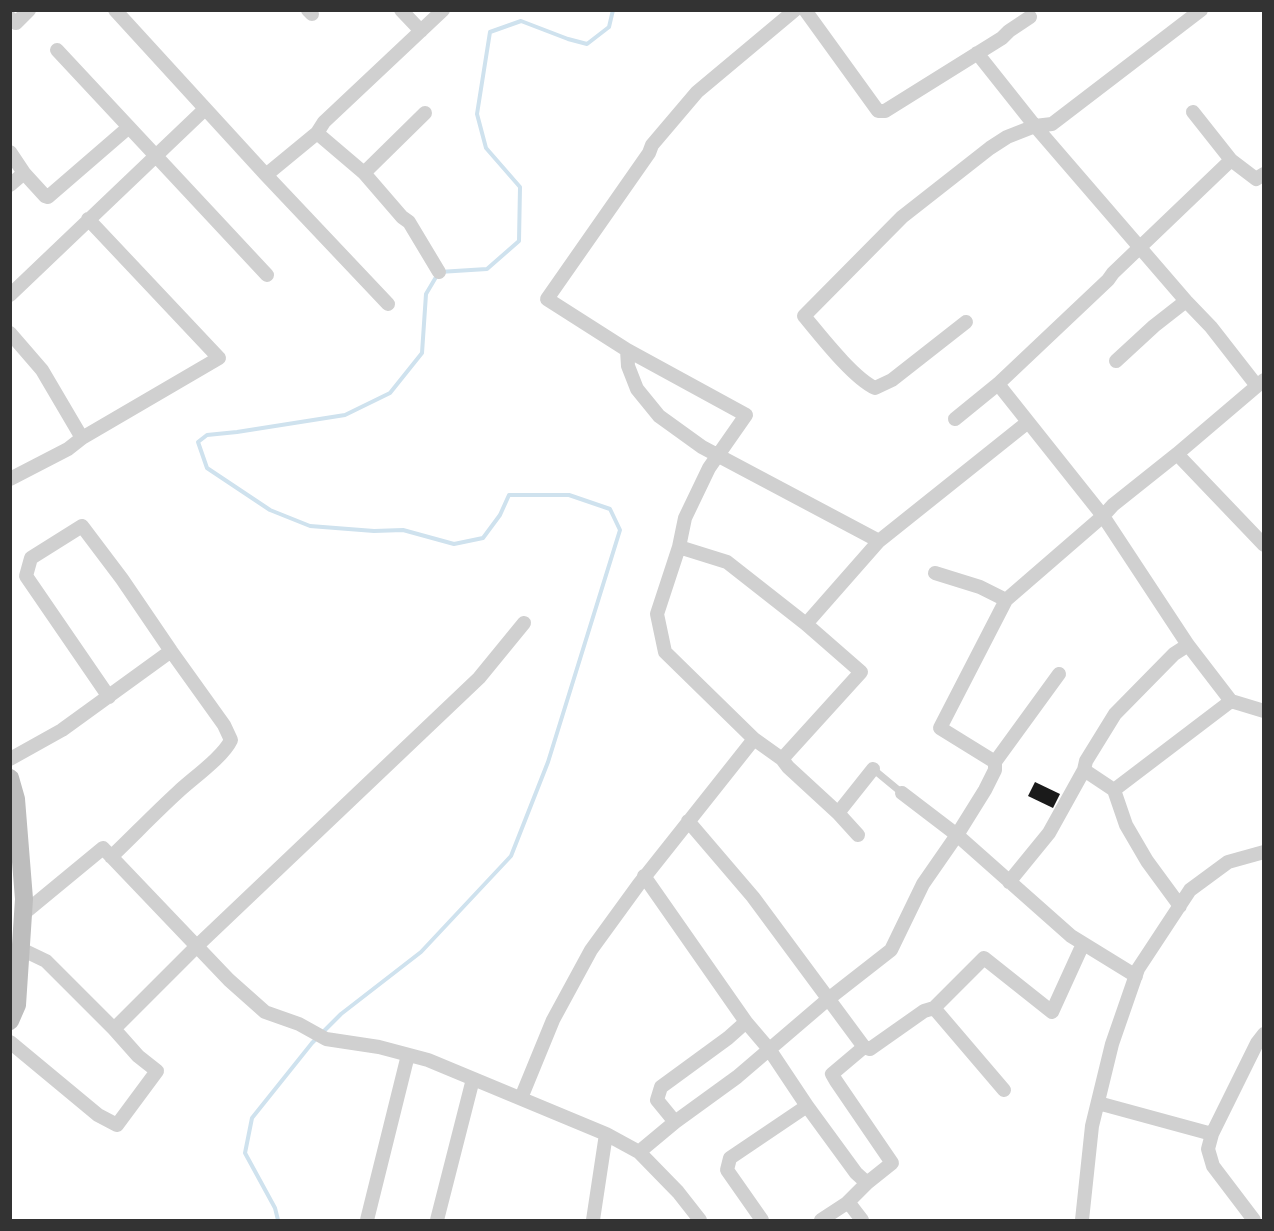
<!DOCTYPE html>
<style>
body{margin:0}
#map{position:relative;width:1274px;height:1231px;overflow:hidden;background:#fff;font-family:Commissioner,sans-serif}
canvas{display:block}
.frame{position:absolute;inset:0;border:12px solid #333;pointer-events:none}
</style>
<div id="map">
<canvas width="1274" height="1231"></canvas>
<div class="frame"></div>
</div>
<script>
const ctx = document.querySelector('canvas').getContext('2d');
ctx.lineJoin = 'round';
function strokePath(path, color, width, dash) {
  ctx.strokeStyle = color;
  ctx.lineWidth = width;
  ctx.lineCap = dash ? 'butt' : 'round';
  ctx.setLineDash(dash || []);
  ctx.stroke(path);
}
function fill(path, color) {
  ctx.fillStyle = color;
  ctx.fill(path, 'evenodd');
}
strokePath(new Path2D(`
 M278 1220 275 1208 245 1153 252 1118 312 1043 341 1014 421 952 511 856 548 762 620 530 610 509 569 495H509L500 515 483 538 454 544 403 530 374 531 310 526 270 510 207 468 198 442 207 435 237 432 345 415 390 393 422 353 426 294 439 272 487 269 519 241 520 187 486 148 477 114 490 32 521 21 568 39 587 44 609 27 613 10`), '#cfe2ee', 4);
fill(new Path2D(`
 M1035 782 1060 794 1053 808 1028 796Z`), '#1a1a1a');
strokePath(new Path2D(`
 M873 769 902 793`), '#d0d0d0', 7);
strokePath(new Path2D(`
 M115 10 266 175 388 304
 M308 10 312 14
 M401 10 421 31
 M795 10 697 92 652 145 649 153 547 299 627 350 746 415 709 468 685 518 679 547 657 614 665 652 754 739 782 759 788 767 838 813 858 835
 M805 10 878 111H885L1002 38 1009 31 1030 17
 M10 18 16 23 29 10
 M57 50 267 275
 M977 53 1035 126 1186 301 1211 327 1257 386
 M1193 112 1231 160 1256 179 1264 174
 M317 133 364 173 402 217 409 222 439 272
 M10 152 24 173 45 196 48 197 129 127
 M364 173 425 113
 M266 175 317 133 324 122 443 10
 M10 185 24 173
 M10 295 205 109
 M966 322 892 380 875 388C853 378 820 335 804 316L902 217 990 148 1007 137 1035 126 1052 124 1201 10
 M10 333 42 370 82 438
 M627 350 628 366 637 389 659 416 702 447 879 541 806 624
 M1116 361 1154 326 1186 301
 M998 384 1103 516 1188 645 1231 701 1264 711
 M955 419 998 384 1108 280 1113 273 1231 160
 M1177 454 1264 545
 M10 479 68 449 82 438 219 358 88 219
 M879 541 1028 422
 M679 547 727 562 806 624 861 672 782 759
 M935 573 980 587 1006 600 940 728 995 762
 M1006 600 1103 516 1113 505 1177 454 1264 380
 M109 697 26 576 31 558 82 526 122 579 171 651 224 725 231 740C223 757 193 778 178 792 155 813 134 835 111 857
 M10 759 62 730 171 651
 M1084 770 1114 790 1126 825 1147 861 1180 906
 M1114 790 1231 701
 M902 793 957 835 1071 936 1136 976
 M838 813 873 769
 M688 821 753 897 864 1047 870 1049 924 1011 934 1008 984 958 1052 1012 1083 944
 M644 876 746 1022 769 1049 807 1106 856 1173 867 1183
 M1009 882 1049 833 1084 770 1086 761 1115 714 1174 654 1188 645
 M23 914 103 848 229 980 265 1012 299 1024 326 1039 379 1047 428 1060 606 1134 639 1152 678 1192 700 1220
 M934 1008 1004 1090
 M114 1029 197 946 479 678 524 623
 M10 1042 98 1115 117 1125 157 1071 138 1056 114 1029 46 961 21 949
 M521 1098 553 1020 591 950 639 884 754 739
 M1098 1103 1212 1134
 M675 1122 657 1100 661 1087 728 1038 746 1022
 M639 1152 675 1122 737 1077 827 1000 891 950 923 884 957 835 985 790 995 770V762L1059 674
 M847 1203 852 1207 862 1220
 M367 1220 408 1055
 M437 1220 473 1079
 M593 1220 606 1134
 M762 1220 727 1170 730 1158 807 1106
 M821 1220 847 1203 867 1183 892 1163 836 1081 832 1074 864 1047
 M1082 1220 1092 1126 1112 1044 1138 969 1190 890 1228 862 1264 852
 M1254 1220 1213 1166 1208 1149 1212 1134 1257 1043 1264 1034`), '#d0d0d0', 14);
strokePath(new Path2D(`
 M10 778 16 799 24 899 17 1005 10 1021`), '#bdbdbd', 18);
</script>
